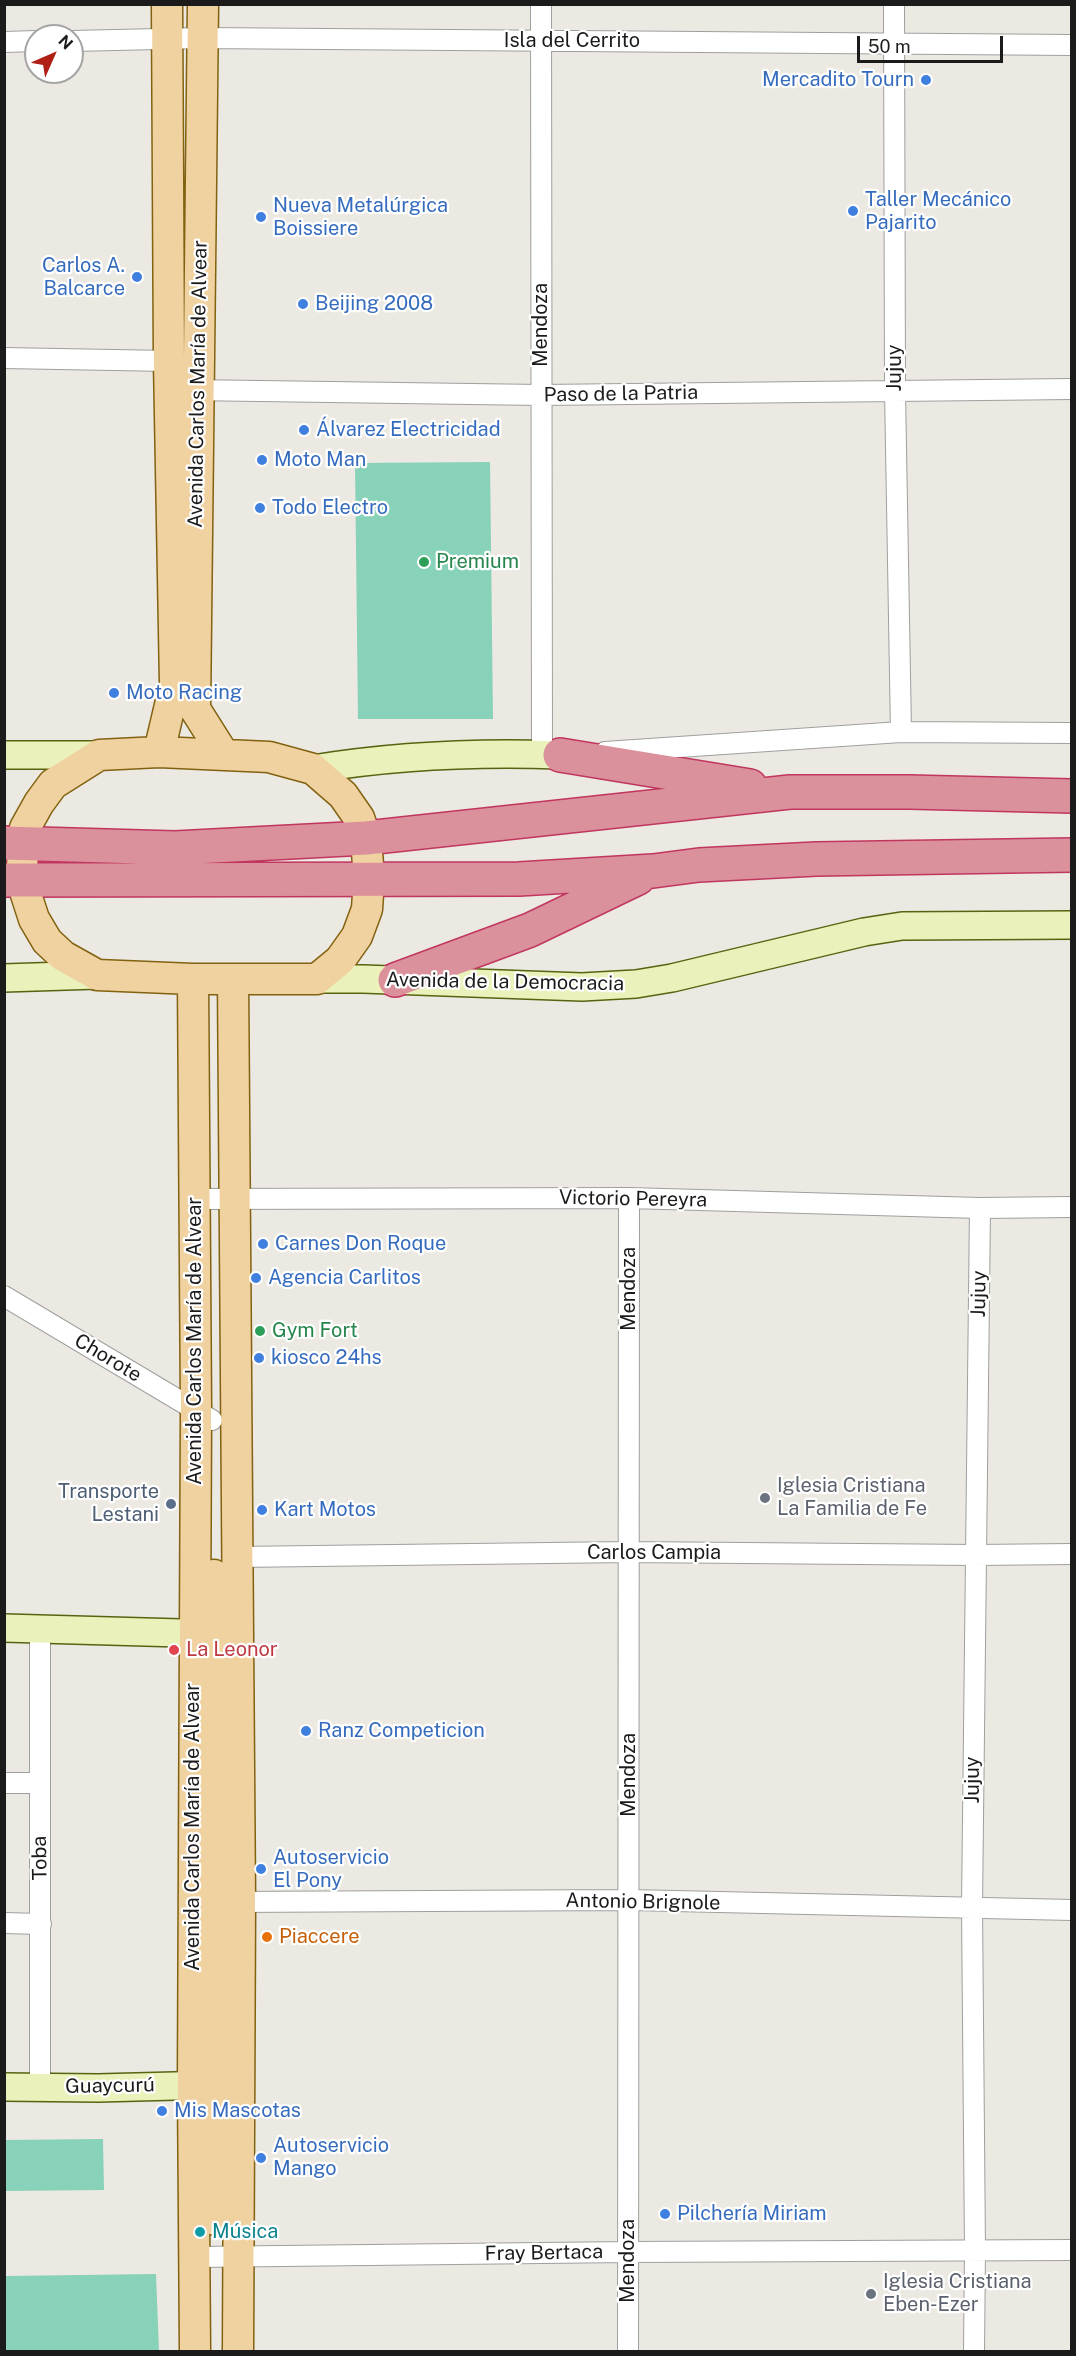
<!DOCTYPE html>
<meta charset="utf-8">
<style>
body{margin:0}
#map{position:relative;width:1076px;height:2356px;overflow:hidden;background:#ebe9e1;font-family:"Public Sans",sans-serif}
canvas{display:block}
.frame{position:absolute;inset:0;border:6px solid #1b1b1b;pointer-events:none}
.north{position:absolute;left:24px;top:24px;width:60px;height:60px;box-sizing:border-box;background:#fff;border:2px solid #a4a4a4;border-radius:50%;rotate:45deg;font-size:16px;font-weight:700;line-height:24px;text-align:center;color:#1b1b1b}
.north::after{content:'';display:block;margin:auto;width:21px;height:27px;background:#b01e16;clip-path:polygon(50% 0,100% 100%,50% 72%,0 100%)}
.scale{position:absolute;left:857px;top:36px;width:146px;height:27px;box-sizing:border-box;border:3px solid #1b1b1b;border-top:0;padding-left:8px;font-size:18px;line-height:21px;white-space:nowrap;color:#1b1b1b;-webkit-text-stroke:4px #fff;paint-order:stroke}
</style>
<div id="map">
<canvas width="1076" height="2356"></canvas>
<div class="frame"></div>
<div class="north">N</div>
<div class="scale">50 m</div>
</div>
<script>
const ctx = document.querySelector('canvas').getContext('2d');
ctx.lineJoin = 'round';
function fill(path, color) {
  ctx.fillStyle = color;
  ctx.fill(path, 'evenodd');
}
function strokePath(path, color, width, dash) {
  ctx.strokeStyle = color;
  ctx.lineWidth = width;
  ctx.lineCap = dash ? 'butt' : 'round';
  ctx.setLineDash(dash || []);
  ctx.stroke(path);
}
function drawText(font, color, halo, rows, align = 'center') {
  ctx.font = font + ' "Public Sans",sans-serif';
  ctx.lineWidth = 4.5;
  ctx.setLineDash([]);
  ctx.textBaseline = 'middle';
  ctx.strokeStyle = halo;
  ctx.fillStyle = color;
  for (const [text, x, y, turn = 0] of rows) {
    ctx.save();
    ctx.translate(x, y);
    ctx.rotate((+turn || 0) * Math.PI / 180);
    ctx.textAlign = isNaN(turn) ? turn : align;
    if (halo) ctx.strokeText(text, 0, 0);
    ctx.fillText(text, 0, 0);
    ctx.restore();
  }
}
fill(new Path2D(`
 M490 462 493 719H358L355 463Z
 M103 2139 104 2190 5 2191V2140Z
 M156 2274 159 2351H5V2276Z`), '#87d2b9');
const street = new Path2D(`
 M541 4 542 754
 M894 4 895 391 901 732
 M72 41 202 38 1072 45
 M4 42 36 41
 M4 358 169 361
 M189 390 541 395 1072 389
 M605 752 901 732 1072 733
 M195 1199 629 1198 980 1208 1072 1207
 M4 1296 212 1420
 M237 1557 628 1552 975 1555 1072 1554
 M40 1630V2087
 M4 1783H39
 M230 1902 630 1900 1072 1910
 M4 1923 41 1924
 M196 2257 628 2252 1072 2250
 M628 2352 629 1198
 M974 2352 975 2250 972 1906 980 1208`);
const secondary = new Path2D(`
 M4 755H99
 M313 769C393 756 479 752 560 755
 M4 978 97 975
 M317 979H363L582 987 636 984 672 978 864 932 902 926 1072 925
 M4 1628 216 1634
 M4 2087 98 2088 213 2085`);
const primary = new Path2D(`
 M203 4 195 709 224 755
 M159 752 269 757 313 769 343 795 359 818 366 838 369 879 367 909 357 936 340 960 317 979H193L97 975 63 956 47 941 34 919 21 879 25 828 39 803 53 784 99 755Z
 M159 752 175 684 169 361 167 4
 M193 979 196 1411 193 2084 195 2352
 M233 979 240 1902 238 2352
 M214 1575 215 2220`);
const highway = new Path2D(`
 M560 755 750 786
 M4 843 175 848 366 838 790 792H909L1072 796
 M4 880 519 879 653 871 699 865 816 859 1072 855
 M395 980 530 930 638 878`);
strokePath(street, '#9f9f9f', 22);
strokePath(secondary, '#566410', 30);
strokePath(primary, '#826210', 33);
strokePath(highway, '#c1365f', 36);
strokePath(street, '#fff', 20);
strokePath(secondary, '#ebf1ba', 27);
strokePath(primary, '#f0d2a1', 30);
strokePath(highway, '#db919b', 33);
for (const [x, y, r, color] of [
 [926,80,6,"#3f7fe0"],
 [853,211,6,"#3f7fe0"],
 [261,217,6,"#3f7fe0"],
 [137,277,6,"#3f7fe0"],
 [303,304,6,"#3f7fe0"],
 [304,430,6,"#3f7fe0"],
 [262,460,6,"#3f7fe0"],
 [260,508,6,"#3f7fe0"],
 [424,562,6,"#2e9e5b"],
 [114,693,6,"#3f7fe0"],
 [263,1244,6,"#3f7fe0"],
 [256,1278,6,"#3f7fe0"],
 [260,1331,6,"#2e9e5b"],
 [259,1358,6,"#3f7fe0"],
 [765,1498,6,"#6b7280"],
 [171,1504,6,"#5c6f8a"],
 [262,1510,6,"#3f7fe0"],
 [174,1650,6,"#e0444e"],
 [306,1731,6,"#3f7fe0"],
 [261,1869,6,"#3f7fe0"],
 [267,1937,6,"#e8710a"],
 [162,2111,6,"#3f7fe0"],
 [261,2158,6,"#3f7fe0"],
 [665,2214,6,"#3f7fe0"],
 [200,2232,6,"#0f9aa8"],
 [871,2294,6,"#6b7280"]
]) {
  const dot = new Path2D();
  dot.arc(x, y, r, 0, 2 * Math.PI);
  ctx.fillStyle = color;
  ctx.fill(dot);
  strokePath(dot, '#fff', 2);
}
drawText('20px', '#1b1b1b', '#fff', [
 ["Isla del Cerrito",572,41],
 ["Mendoza",541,325,-90],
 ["Jujuy",895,368,-90],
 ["Avenida Carlos María de Alvear",198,384,-89],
 ["Paso de la Patria",621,394,-1],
 ["Avenida de la Democracia",505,982,1],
 ["Victorio Pereyra",633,1199,1],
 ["Mendoza",629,1289,-90],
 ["Jujuy",979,1294,-89],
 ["Avenida Carlos María de Alvear",195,1341,-90],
 ["Chorote",108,1358,31],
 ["Carlos Campia",654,1553],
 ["Mendoza",629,1775,-90],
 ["Jujuy",973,1780,-90],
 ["Avenida Carlos María de Alvear",193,1827,-90],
 ["Toba",40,1858,-91],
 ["Antonio Brignole",643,1902,1],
 ["Guaycurú",110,2086,-1],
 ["Fray Bertaca",544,2253,-1],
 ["Mendoza",628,2261,-90]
]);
drawText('20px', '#366cbe', '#fff', [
 ["Mercadito Tourn",914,80,"right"],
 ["Taller Mecánico",865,200],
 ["Pajarito",865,223],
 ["Nueva Metalúrgica",273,206],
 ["Boissiere",273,229],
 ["Carlos A.",125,266,"right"],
 ["Balcarce",125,289,"right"],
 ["Beijing 2008",315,304],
 ["Álvarez Electricidad",316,430],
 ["Moto Man",274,460],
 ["Todo Electro",272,508],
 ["Moto Racing",126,693],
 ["Carnes Don Roque",275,1244],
 ["Agencia Carlitos",268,1278],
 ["kiosco 24hs",271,1358],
 ["Kart Motos",274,1510],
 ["Ranz Competicion",318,1731],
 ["Autoservicio",273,1858],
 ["El Pony",273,1881],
 ["Mis Mascotas",174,2111],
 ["Autoservicio",273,2146],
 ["Mango",273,2169],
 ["Pilchería Miriam",677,2214]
], 'left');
drawText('20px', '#27864d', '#fff', [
 ["Premium",436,562],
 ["Gym Fort",272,1331]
], 'left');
drawText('20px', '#5b616d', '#fff', [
 ["Iglesia Cristiana",777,1486],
 ["La Familia de Fe",777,1509],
 ["Iglesia Cristiana",883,2282],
 ["Eben-Ezer",883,2305]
], 'left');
drawText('20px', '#4e5e75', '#fff', [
 ["Transporte",159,1492],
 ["Lestani",159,1515]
], 'right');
drawText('20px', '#be3a42', '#fff', [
 ["La Leonor",186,1650]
], 'left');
drawText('20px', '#c56008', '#fff', [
 ["Piaccere",279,1937]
], 'left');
drawText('20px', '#0d838f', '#fff', [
 ["Música",212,2232]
], 'left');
</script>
